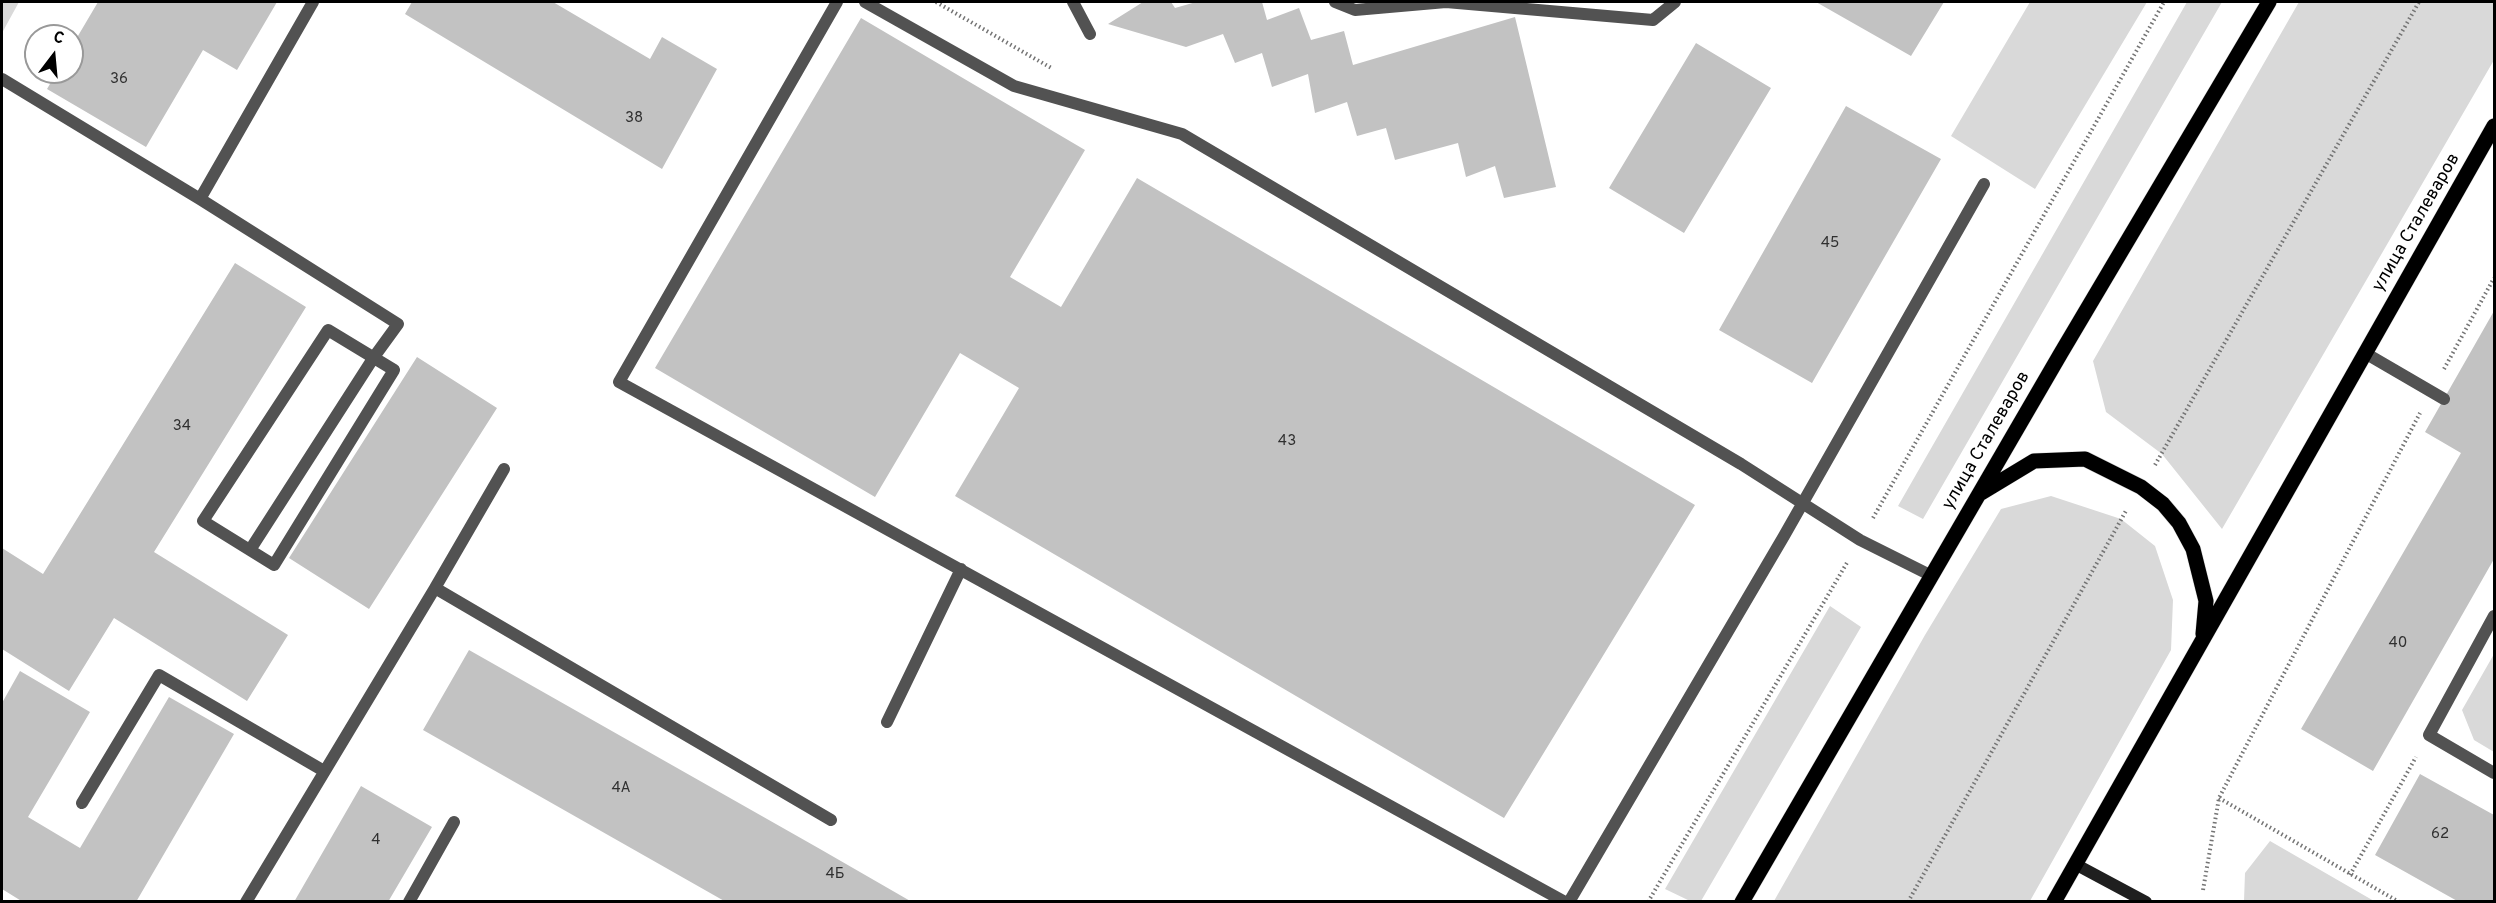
<!DOCTYPE html>
<meta charset="utf-8">
<style>
body{margin:0}
#map{position:relative;width:2496px;height:903px;overflow:hidden;background:#fff;font-family:Overpass,sans-serif}
canvas{display:block}
.frame{position:absolute;inset:0;border:3px solid #000;pointer-events:none}
.north{position:absolute;left:24px;top:24px;width:60px;height:60px;box-sizing:border-box;background:#fff;border:2px solid #999;border-radius:50%;rotate:16deg;font-size:16px;font-weight:700;line-height:24px;text-align:center;color:#000}
.north::after{content:'';display:block;margin:auto;width:21px;height:27px;background:#000;clip-path:polygon(50% 0,100% 100%,50% 72%,0 100%)}
</style>
<div id="map">
<canvas width="2496" height="903"></canvas>
<div class="frame"></div>
<div class="north">С</div>
</div>
<script>
const ctx = document.querySelector('canvas').getContext('2d');
ctx.lineJoin = 'round';
function fill(path, color) {
  ctx.fillStyle = color;
  ctx.fill(path, 'evenodd');
}
function strokePath(path, color, width, dash) {
  ctx.strokeStyle = color;
  ctx.lineWidth = width;
  ctx.lineCap = dash ? 'butt' : 'round';
  ctx.setLineDash(dash || []);
  ctx.stroke(path);
}
function drawText(font, color, halo, rows, align = 'center') {
  ctx.font = font + ' Overpass,sans-serif';
  ctx.lineWidth = 4.5;
  ctx.setLineDash([]);
  ctx.textBaseline = 'middle';
  ctx.strokeStyle = halo;
  ctx.fillStyle = color;
  for (const [text, x, y, turn = 0] of rows) {
    ctx.save();
    ctx.translate(x, y);
    ctx.rotate((+turn || 0) * Math.PI / 180);
    ctx.textAlign = isNaN(turn) ? turn : align;
    if (halo) ctx.strokeText(text, 0, 0);
    ctx.fillText(text, 0, 0);
    ctx.restore();
  }
}
fill(new Path2D(`
 M2 2H19L2 33Z
 M2030 2H2147L2035 189 1951 136Z
 M2187 2H2222L1923 519 1898 506Z
 M2299 2H2494V60L2222 529 2162 454 2106 412 2093 361Z
 M2051 496 2121 519 2155 546 2173 600 2171 650 2030 901H1774L1925 635 2001 509Z
 M1830 606 1861 627 1701 901H1690L1665 889Z
 M2494 654V752L2474 740 2462 710Z
 M2270 841 2374 901H2244L2245 873Z`), '#d9d9d9');
fill(new Path2D(`
 M98 2H277L237 70 203 50 146 147 47 89 57 72H72V46Z
 M412 2H553L650 59 662 37 717 69 662 169 405 14Z
 M1143 2H1171L1175 8 1196 2H1262L1267 20 1299 8 1311 40 1344 31 1353 65 1515 17 1556 187 1504 198 1495 166 1466 177 1458 143 1395 160 1386 128 1357 136 1347 102 1315 113 1308 74 1272 87 1262 53 1235 63 1223 34 1186 47 1108 24Z
 M1816 2H1944L1911 56Z
 M861 18 1085 150 1010 277 1061 307 1137 178 1695 505 1504 818 955 496 1019 388 960 353 875 497 655 368Z
 M1696 43 1771 88 1684 233 1609 188Z
 M1846 106 1941 159 1812 383 1719 330Z
 M235 263 306 307 154 552 288 635 247 701 114 618 69 691 2 649V548L43 574Z
 M2494 311V559L2373 771 2301 729 2461 453 2425 432Z
 M417 357 497 408 369 609 289 558Z
 M469 650 820 849 912 902H726L423 730Z
 M20 671 90 712 28 817 80 848 169 697 234 734 136 902H23L2 889V703Z
 M2420 774 2494 815V902H2459L2375 855Z
 M361 786 432 827 388 902H294Z`), '#c2c2c2');
const primary = new Path2D(`
 M1981 493 2034 461 2085 459 2141 487 2163 504 2179 523 2193 549 2206 601 2203 634
 M1742 902 2061 353 2269 2
 M2054 902 2494 126`);
strokePath(primary, '#dbdbdb', 16);
strokePath(new Path2D(`
 M936 2 1053 69
 M2444 369 2494 278
 M2155 465 2419 2
 M1873 518 2164 2
 M2219 798 2399 902
 M2350 875 2416 757
 M2203 890 2219 798 2420 413
 M1648 902 1848 561
 M1908 902 2127 509`), '#747474', 4, [1.5, 3]);
strokePath(new Path2D(`
 M837 2 619 382 1565 902
 M865 2 1014 86 1182 134 1741 464 1860 540 1932 576
 M1073 2 1090 34
 M1335 2 1355 10 1446 2 1653 20 1675 2
 M2 79 200 199 398 324 374 357 250 550
 M200 199 313 2
 M328 330 394 370 274 565 203 521Z
 M2365 353 2444 399
 M504 469 435 588 831 820
 M2494 616 2429 735 2494 773
 M887 722 961 569
 M82 803 159 675 324 771
 M246 902 435 588
 M409 902 454 822
 M1569 902 1784 536 1984 184`), '#525252', 12);
strokePath(new Path2D(`
 M2075 864 2146 902`), '#1f1f1f', 12);
strokePath(primary, '#000', 15);
drawText('15px', '#303030', null, [
 ["36",119,80],
 ["38",634,119],
 ["45",1830,244],
 ["34",182,427],
 ["43",1287,442],
 ["40",2398,644],
 ["4А",621,789],
 ["62",2440,835],
 ["4",376,841],
 ["4Б",835,875]
]);
drawText('18px', '#000', '#fff', [
 ["улица Сталеваров",2417,223,-60],
 ["улица Сталеваров",1987,441,-60]
]);
</script>
